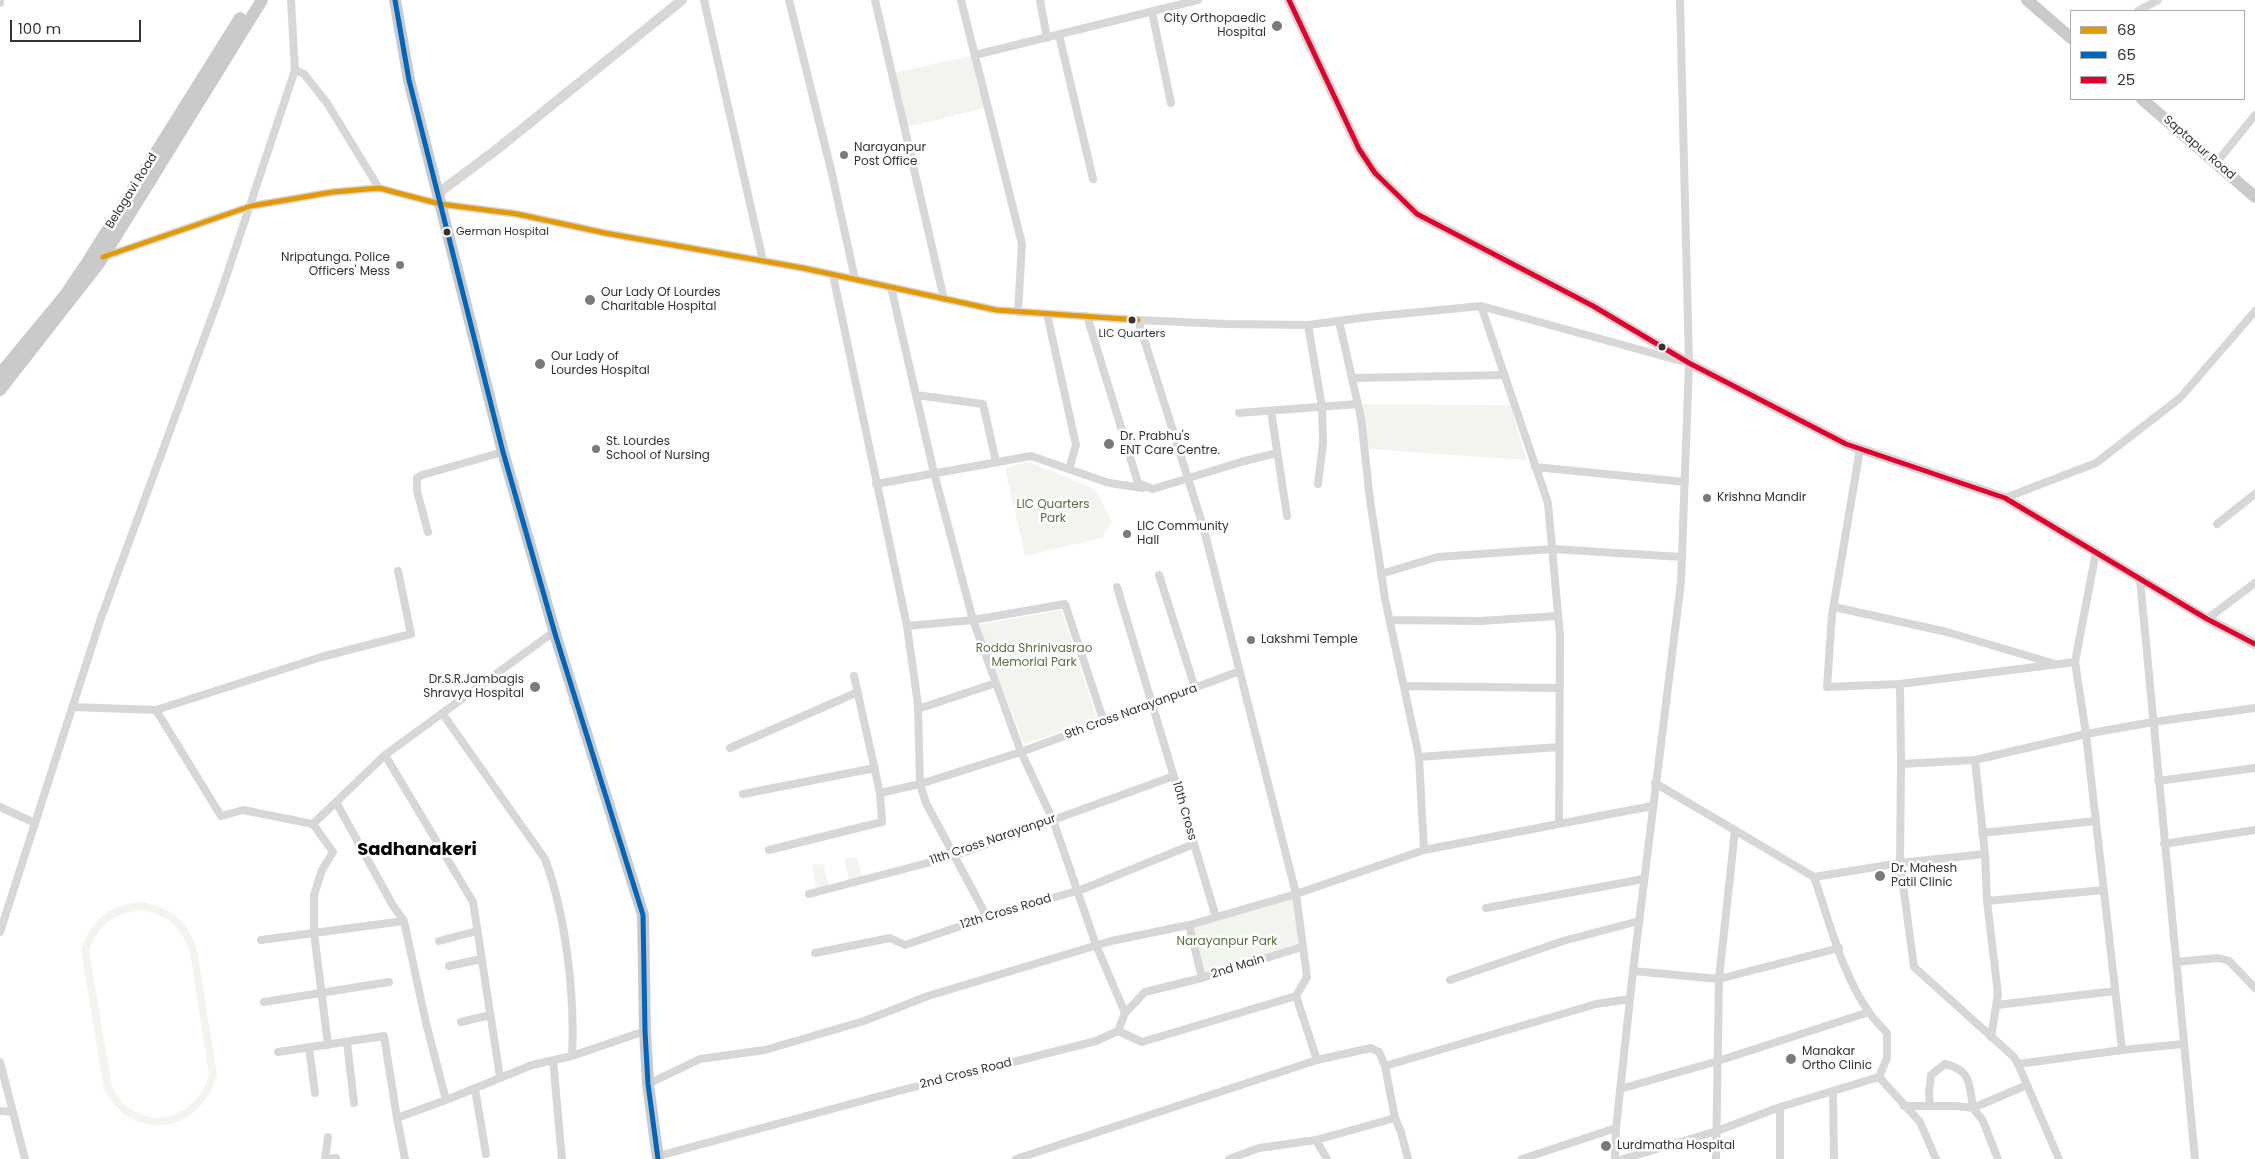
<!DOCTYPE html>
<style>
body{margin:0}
#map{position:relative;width:2255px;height:1159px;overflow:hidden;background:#fff;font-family:Poppins,sans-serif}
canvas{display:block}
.legend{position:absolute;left:2070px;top:10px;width:175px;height:90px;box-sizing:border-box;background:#fff;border:1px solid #adadad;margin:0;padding:6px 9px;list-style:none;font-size:15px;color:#333}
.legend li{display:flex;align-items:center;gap:10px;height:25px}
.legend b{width:25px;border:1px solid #adadad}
.scale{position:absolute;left:10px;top:20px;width:131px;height:22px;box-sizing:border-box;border:2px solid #333;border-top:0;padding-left:6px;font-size:15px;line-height:18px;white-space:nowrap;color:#333;-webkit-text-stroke:4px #fff;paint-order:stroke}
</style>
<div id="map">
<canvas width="2255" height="1159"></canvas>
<ul class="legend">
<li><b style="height:6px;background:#e39a05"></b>68</li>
<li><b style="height:6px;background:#0065bd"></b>65</li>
<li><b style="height:6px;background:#e4002b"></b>25</li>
</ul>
<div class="scale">100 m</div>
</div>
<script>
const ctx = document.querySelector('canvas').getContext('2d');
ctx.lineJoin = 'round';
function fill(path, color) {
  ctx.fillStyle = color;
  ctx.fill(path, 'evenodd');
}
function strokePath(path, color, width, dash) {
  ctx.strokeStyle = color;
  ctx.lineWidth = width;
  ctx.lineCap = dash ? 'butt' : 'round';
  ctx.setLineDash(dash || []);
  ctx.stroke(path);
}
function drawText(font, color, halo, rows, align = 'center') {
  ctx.font = font + ' Poppins,sans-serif';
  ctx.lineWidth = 5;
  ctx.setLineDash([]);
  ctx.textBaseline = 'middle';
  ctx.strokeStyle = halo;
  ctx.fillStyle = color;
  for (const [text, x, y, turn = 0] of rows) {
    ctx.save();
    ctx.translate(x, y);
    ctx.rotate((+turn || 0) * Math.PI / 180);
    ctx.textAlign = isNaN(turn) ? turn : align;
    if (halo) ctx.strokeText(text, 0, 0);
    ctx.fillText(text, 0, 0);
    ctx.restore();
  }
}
fill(new Path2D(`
 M975 55 988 107 905 128 892 73Z
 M1362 404 1510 405 1527 460 1367 449Z
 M1028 462 1095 489 1112 522 1102 538 1025 556 1005 468Z
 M1061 610 1097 719 1024 744 978 625Z
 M857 857 862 877 849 880 844 859Z
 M823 864 829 886 816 889 812 865Z
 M1296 894 1302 947 1202 978 1189 925Z
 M142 902C174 909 187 920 197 950L217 1075C206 1116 166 1140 127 1116 117 1110 111 1100 104 1090L81 949C94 917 107 906 142 902ZM142 910C169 916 180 925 190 952L209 1075C199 1110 162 1131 129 1108 121 1103 117 1095 112 1087L89 951C100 923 112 914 142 910Z`), '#f1f5ed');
strokePath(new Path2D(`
 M704 0 763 261
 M789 0 832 174 855 279
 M875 0 944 299
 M961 0 1022 244 1018 312
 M1040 0 1047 38
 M0 3V0
 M2138 11 2158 0
 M1152 12 1171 103
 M1059 35 1093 179
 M975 55 1198 0
 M295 70 304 74 327 103 379 188
 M2217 162 2255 115
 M103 257 251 206 333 192 379 188 440 204 517 214 605 233 803 268 996 310 1138 320
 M891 287 934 473 973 620 1021 752 920 784 926 803 987 917
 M1481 306 1548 503 1560 636 1559 824
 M1047 314 1076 445 1069 469
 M1087 316 1138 483 1153 489 1241 462 1277 453
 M1339 321 1361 418 1370 500 1385 599 1419 757 1424 850
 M1308 325 1322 407 1323 443 1318 484
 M1352 378 1504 375
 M916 395 983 404 996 462
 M1271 411 1287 516
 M1239 413 1358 404
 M1860 449 1832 615 1827 687 1900 684 2075 662 2096 552
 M1535 467 1685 482
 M876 484 1031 456 1109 483 1143 488
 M2005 498 2096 463 2180 398 2255 311
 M2217 524 2255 494
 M428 532 417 491V478L422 475 503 452
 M1381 574 1437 557 1552 549 1682 557
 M1159 575 1195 688
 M2140 579 2195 1159
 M1117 587 1216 917
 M1834 607 1947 632 2052 663
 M2207 619 2255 583
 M1390 620 1480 621 1558 616
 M907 626 973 620 1065 604 1104 722
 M2075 662 2086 734 2122 1050
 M854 676 880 793
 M1900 684 1901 764 1975 760 2086 734 2153 722 2255 708
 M1405 686 1559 688
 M72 707 156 710 221 816 243 810 313 824 385 755 555 631
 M918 709 996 683
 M156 710 321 657 411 634 398 571
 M442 713 545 859C566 916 575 995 572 1056
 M730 748 858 692
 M385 755 473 902 500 1077
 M1419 757 1559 747
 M1975 760 1985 854 1987 901 1998 994 1991 1037
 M1901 764 1900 863 1914 967 2014 1057 2018 1064 2122 1050 2184 1044
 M2158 781 2255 768
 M1655 783 1814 877C1829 920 1842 975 1869 1012 1874 1020 1881 1026 1887 1033V1058L1879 1077 1920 1122 1936 1159
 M743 794 875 768
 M336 802 392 904 404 921 426 1023 446 1100 532 1065 572 1056 645 1031
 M0 807 35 823
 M313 824 333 852 322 870 314 895V933L328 1045
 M1982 833 2096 821
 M2164 844 2255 830
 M769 850 882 822 880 793 920 784 918 705 907 626 833 275
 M1814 877 1900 863 1985 854
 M809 894 954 856 1174 776
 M1987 901 2104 890
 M1486 908 1644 879
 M0 932 101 618 221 292 295 70 291 0
 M261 940 404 921
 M439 941 477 931
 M815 953 890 938 905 945 987 917 1083 889 1194 844
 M2176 962 2218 958 2229 961 2255 988
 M449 966 481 959
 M1633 971 1719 979 1839 948
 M1202 978 1302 947
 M1450 980 1563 941 1639 921
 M264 1002 389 982
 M1997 1005 2115 991
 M1125 1013 1096 945 1053 820 1021 752 1240 671
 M461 1022 490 1015
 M1118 1031 1142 1042 1296 996
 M347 1042 354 1103
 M309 1047 315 1093
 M278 1052 384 1036 397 1118 446 1100
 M553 1060 562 1159
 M1317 1060 1296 996 1307 977 1296 894 1203 526 1138 320 1225 324 1308 325 1368 317 1481 306 1681 361
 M0 1062 25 1159
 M2018 1064 2059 1159
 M1385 1066 1395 1118
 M648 1084 700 1059 765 1050 864 1021 928 996 1111 941 1189 925 1296 894 1424 850 1652 806
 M475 1089 486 1154
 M1620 1089 1718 1061 1869 1012
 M1833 1093 1834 1159
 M1904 1106H1957L1973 1108 1983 1121 1998 1159
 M1930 1106 1929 1092 1931 1075 1945 1064C1972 1070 1969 1085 1973 1108L2027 1085
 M0 1111 13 1112
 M397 1118 405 1159
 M1316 1140 1327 1159
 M658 1156 891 1093 1096 1041 1118 1031 1125 1013 1145 992 1202 978 1189 925
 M325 1159 328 1137
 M327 1159 336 1158
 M1016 1159 1317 1060 1371 1048 1379 1052 1385 1066 1596 1004 1630 999
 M1229 1159 1259 1148 1316 1140 1395 1118 1401 1132 1408 1159
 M1522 1159 1616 1128
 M1615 1159 1616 1128 1633 971 1681 582 1689 363 1680 0
 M1623 1159 1717 1131 1780 1107 1879 1077
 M1716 1159 1719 979 1735 830
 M1780 1159V1107`), '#d7d7d7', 8);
strokePath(new Path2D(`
 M1289 0 1359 149 1375 173 1417 214 1593 306 1689 363 1846 444 2005 498 2207 619 2255 644
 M437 194 496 150 682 0`), '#d7d7d7', 10);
strokePath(new Path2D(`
 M395 0 409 80 503 452 556 637 643 915 645 1031 648 1084 658 1159
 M2027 0 2071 38
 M2142 99 2255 197
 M0 374 65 295 88 261 240 18
 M0 390 100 262 262 0`), '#cacaca', 12);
strokePath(new Path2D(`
 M103 257 251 206 333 192 379 188 440 204 517 214 605 233 803 268 996 310 1138 320`), '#e39a05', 5);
strokePath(new Path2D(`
 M395 0 409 80 503 452 556 637 643 915 645 1031 648 1084 658 1159`), '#0065bd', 5);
strokePath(new Path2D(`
 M1289 0 1359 149 1375 173 1417 214 1593 306 1689 363 1846 444 2005 498 2207 619 2255 644`), '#e4002b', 5);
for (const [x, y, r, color] of [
 [1277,26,6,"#7a7a7a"],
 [844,155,5,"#7a7a7a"],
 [447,232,4.5,"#333"],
 [400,265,5,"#7a7a7a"],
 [590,300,6,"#7a7a7a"],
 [1132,320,4.5,"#333"],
 [1662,347,4.5,"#333"],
 [540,364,6,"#7a7a7a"],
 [1109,444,6,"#7a7a7a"],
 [596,449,5,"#7a7a7a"],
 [1707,498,5,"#7a7a7a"],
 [1127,534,5,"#7a7a7a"],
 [1251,640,5,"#7a7a7a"],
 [535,687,6,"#7a7a7a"],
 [1880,876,6,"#7a7a7a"],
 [1791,1059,6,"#7a7a7a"],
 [1606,1146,6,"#7a7a7a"]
]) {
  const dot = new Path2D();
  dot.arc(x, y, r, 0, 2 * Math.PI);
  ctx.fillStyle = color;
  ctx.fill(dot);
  strokePath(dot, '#fff', 2);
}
drawText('11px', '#333', '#fff', [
 ["German Hospital",456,232],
 ["LIC Quarters",1132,334,"center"]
], 'left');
drawText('12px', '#333', '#fff', [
 ["City Orthopaedic",1266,19,"right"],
 ["Hospital",1266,33,"right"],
 ["Narayanpur",854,148],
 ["Post Office",854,162],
 ["Nripatunga. Police",390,258,"right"],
 ["Officers' Mess",390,272,"right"],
 ["Our Lady Of Lourdes",601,293],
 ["Charitable Hospital",601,307],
 ["Our Lady of",551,357],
 ["Lourdes Hospital",551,371],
 ["Dr. Prabhu's",1120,437],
 ["ENT Care Centre.",1120,451],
 ["St. Lourdes",606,442],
 ["School of Nursing",606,456],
 ["Krishna Mandir",1717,498],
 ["LIC Community",1137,527],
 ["Hall",1137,541],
 ["Lakshmi Temple",1261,640],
 ["Dr.S.R.Jambagis",524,680,"right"],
 ["Shravya Hospital",524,694,"right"],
 ["Dr. Mahesh",1891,869],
 ["Patil Clinic",1891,883],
 ["Manakar",1802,1052],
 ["Ortho Clinic",1802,1066],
 ["Lurdmatha Hospital",1617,1146]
], 'left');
drawText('12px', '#333', '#fff', [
 ["Saptapur Road",2199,148,41],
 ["Belagavi Road",132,191,-58],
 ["9th Cross Narayanpura",1131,712,-20],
 ["10th Cross",1184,811,74],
 ["11th Cross Narayanpur",993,840,-19],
 ["12th Cross Road",1006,912,-17],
 ["2nd Main",1238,967,-17],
 ["2nd Cross Road",966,1074,-14]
]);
drawText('12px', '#56703f', '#fff', [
 ["LIC Quarters",1053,505],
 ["Park",1053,519],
 ["Rodda Shrinivasrao",1034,649],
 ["Memorial Park",1034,663],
 ["Narayanpur Park",1227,942]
]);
drawText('bold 18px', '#000', '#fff', [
 ["Sadhanakeri",417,850]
]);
</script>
